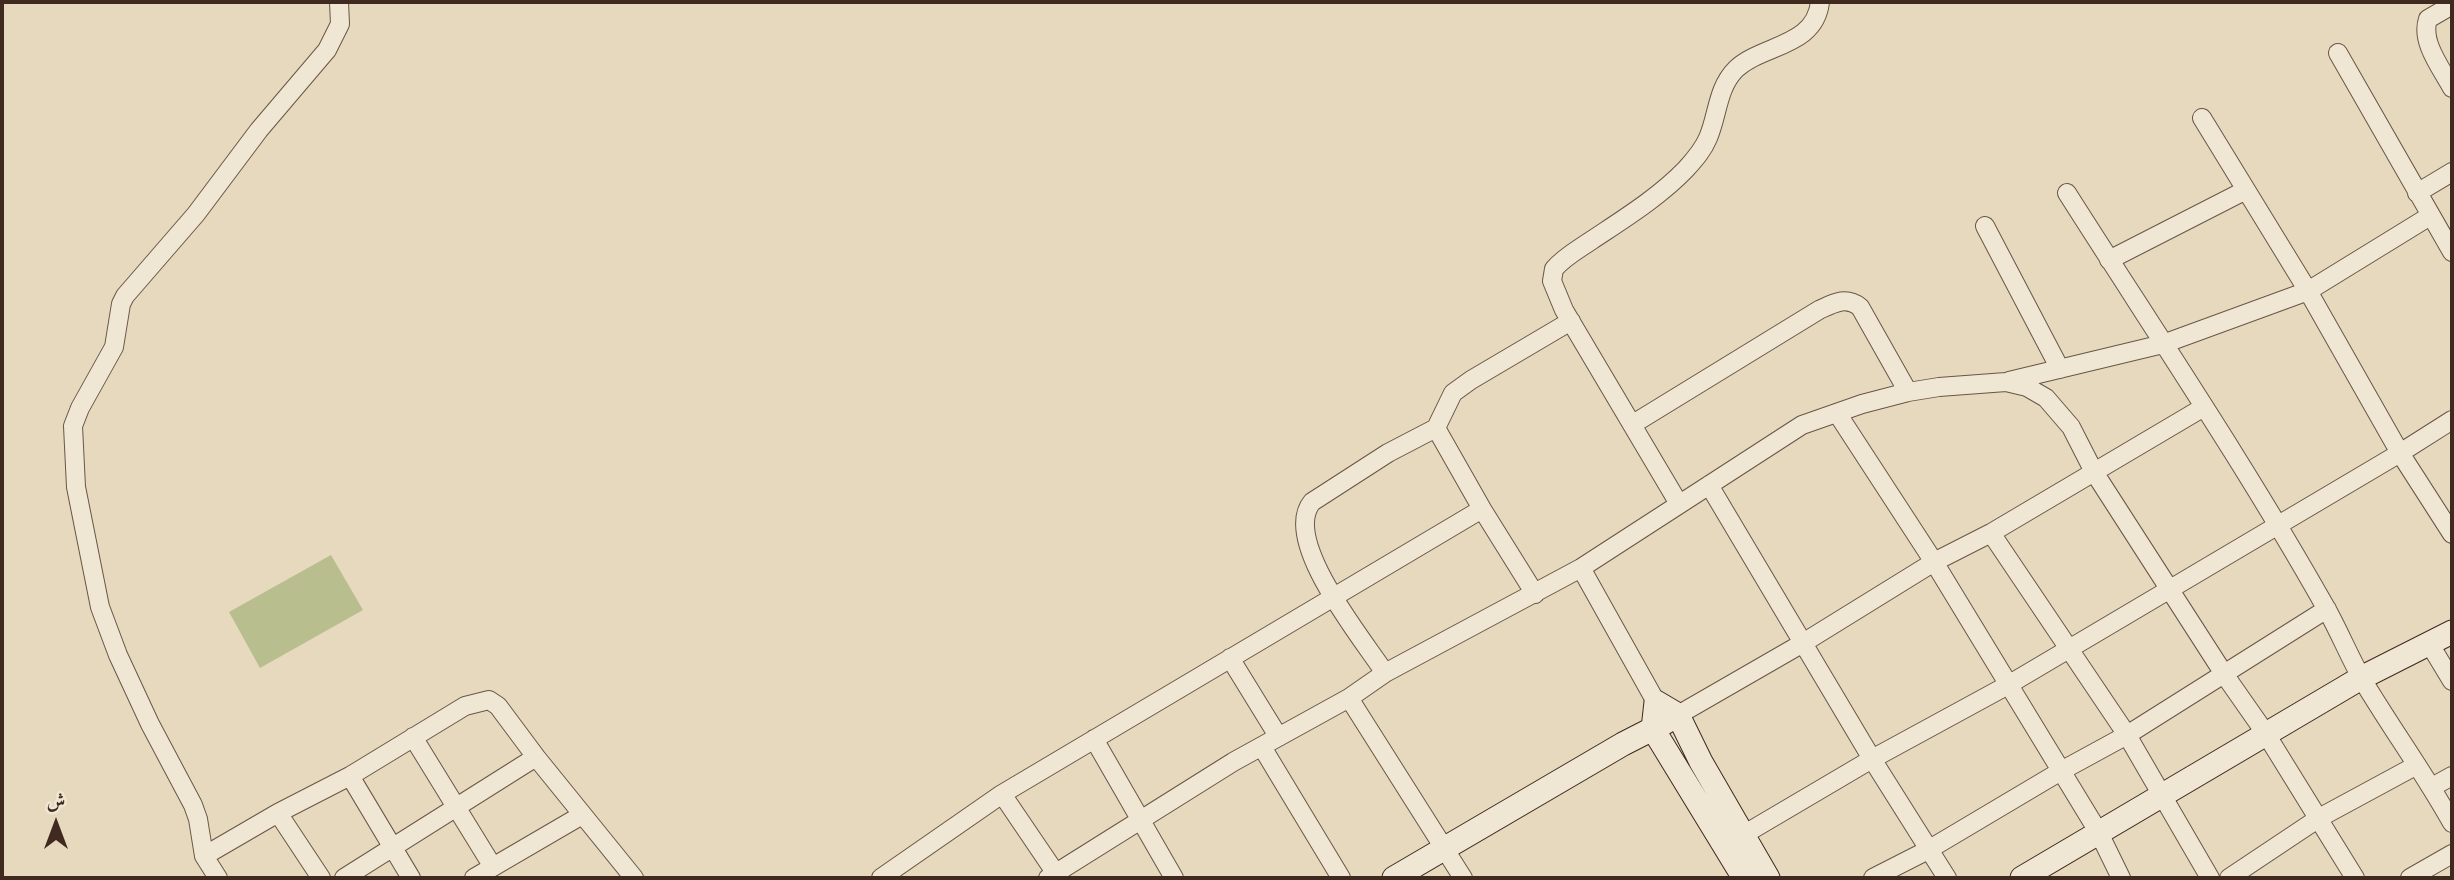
<!DOCTYPE html>
<meta charset="utf-8">
<style>
body{margin:0}
#map{position:relative;width:2454px;height:880px;overflow:hidden;background:#e6d9bd;font-family:"Sorts Mill Goudy",Amiri,serif}
canvas{display:block}
.frame{position:absolute;inset:0;border:4px solid #40291f;pointer-events:none}
.north{position:absolute;left:21px;top:789px;width:70px;height:70px;-webkit-text-stroke:5px #efe6d4;paint-order:stroke;rotate:0deg;font-size:19px;font-weight:700;line-height:28px;text-align:center;color:#40291f}
.north::after{content:'';display:block;margin:auto;width:24px;height:32px;background:#40291f;clip-path:polygon(50% 0,100% 100%,50% 72%,0 100%)}
</style>
<div id="map">
<canvas width="2454" height="880"></canvas>
<div class="frame"></div>
<div class="north">ش</div>
</div>
<script>
const ctx = document.querySelector('canvas').getContext('2d');
ctx.lineJoin = 'round';
function fill(path, color) {
  ctx.fillStyle = color;
  ctx.fill(path, 'evenodd');
}
function strokePath(path, color, width, dash) {
  ctx.strokeStyle = color;
  ctx.lineWidth = width;
  ctx.lineCap = dash ? 'butt' : 'round';
  ctx.setLineDash(dash || []);
  ctx.stroke(path);
}
fill(new Path2D(`
 M331 555 363 610 260 668 229 612Z`), '#b9be8e');
const street = new Path2D(`
 M2452 5 2428 19C2420 42 2442 69 2452 88
 M2338 53 2452 252
 M2202 118 2308 291 2400 453 2452 534
 M2067 193C2154 330 2246 466 2326 608 2339 631 2349 656 2362 679 2391 728 2425 774 2452 823
 M2417 193 2452 172
 M1985 226 2060 369
 M2109 260 2246 190
 M2009 381 2163 344 2308 291 2430 216
 M1837 413 1934 562 2099 833 2121 878
 M1633 424 1819 310C1834 303 1846 296 1860 307L1908 392
 M1436 428 1453 393 1471 380 1571 321
 M1709 485 1872 759 1947 878
 M1679 504 1564 310 1552 281 1554 269C1564 257 1579 249 1592 240 1625 218 1659 197 1686 169 1695 159 1703 150 1708 138 1718 115 1717 88 1736 69 1763 44 1815 47 1820 2
 M1991 533 2127 735 2210 878
 M1581 568 1656 702
 M2429 643 2452 681
 M1230 658 1278 736
 M1385 673C1362 638 1281 540 1312 502L1388 453 1436 428 1482 509
 M1349 698 1463 878
 M1678 715 1803 643 1934 562 1991 533 2204 407
 M413 737 493 867
 M1094 739 1174 878
 M1262 747 1341 878
 M350 776 411 878
 M2432 787 2452 776
 M1002 794 1059 878
 M278 813 321 878
 M1743 835 1872 759 2008 685 2400 453 2452 420
 M204 856 278 813 350 776 465 706 489 700 498 706 536 757 634 878
 M218 878 204 856 198 819 193 805 150 724 118 655 100 607 76 487 73 426 80 408 114 347 121 304 125 296 196 214 259 130 327 50 340 24 339 2
 M344 878 536 757
 M474 878 582 815
 M881 878 1002 794 1482 509 1535 594
 M1048 878 1233 762 1349 698 1385 673 1581 568 1802 425 1862 404 1908 392 1939 387 2006 382 2027 387 2046 398 2071 427 2094 472 2224 674 2266 734 2355 878
 M1873 878 1928 850 2061 771 2127 735 2327 609
 M2229 878 2319 818 2417 765
 M2410 878 2452 854`);
const secondary = new Path2D(`
 M1394 878 1623 744 1666 722
 M1744 878 1653 729 1656 702 1678 715 1701 762 1768 878
 M2022 878 2361 678 2452 632`);
strokePath(street, '#6a5546', 20);
strokePath(secondary, '#40291f', 25);
strokePath(street, '#efe6d4', 18);
strokePath(secondary, '#efe6d4', 23);
</script>
